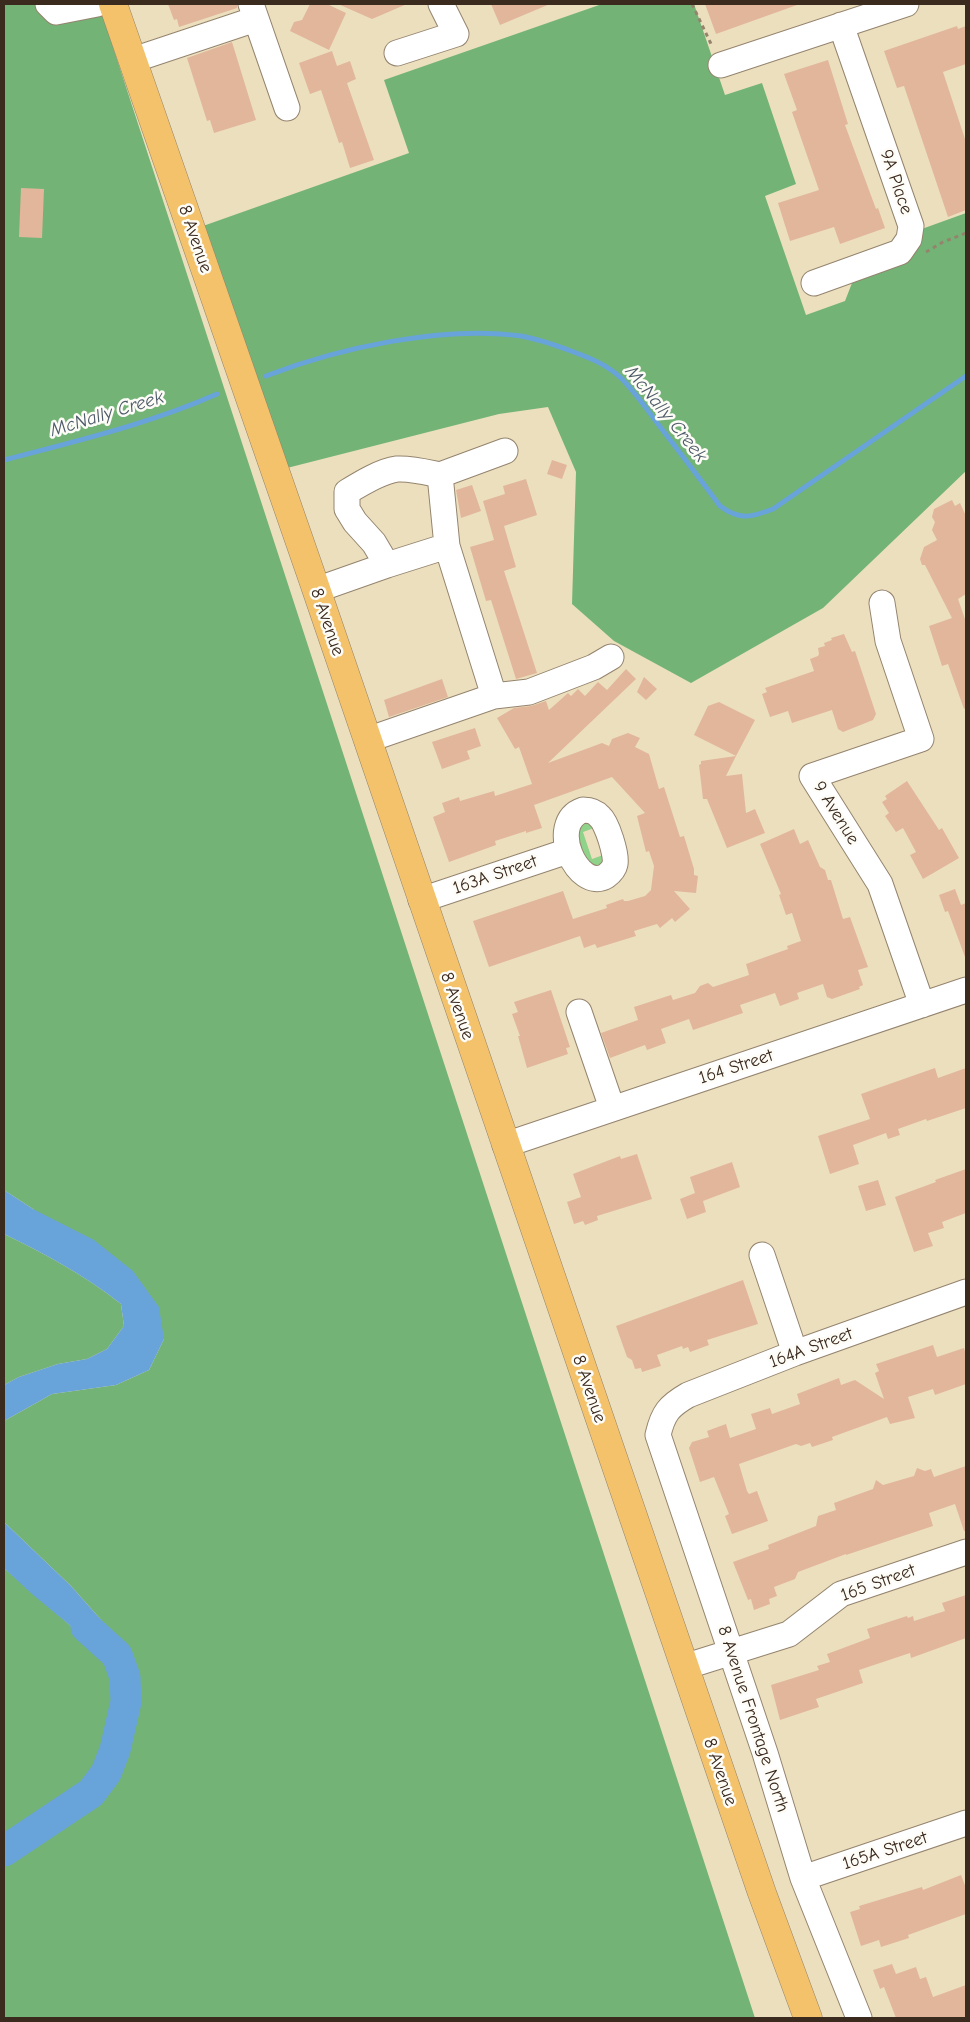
<!DOCTYPE html>
<style>
body{margin:0}
#map{position:relative;width:970px;height:2022px;overflow:hidden;background:#ecdfbe;font-family:"Comic Neue",sans-serif}
canvas{display:block}
.frame{position:absolute;inset:0;border:5px solid #3b2a1e;pointer-events:none}
</style>
<div id="map">
<canvas width="970" height="2022"></canvas>
<div class="frame"></div>
</div>
<script>
const ctx = document.querySelector('canvas').getContext('2d');
ctx.lineJoin = 'round';
function fill(path, color) {
  ctx.fillStyle = color;
  ctx.fill(path, 'evenodd');
}
function strokePath(path, color, width, dash) {
  ctx.strokeStyle = color;
  ctx.lineWidth = width;
  ctx.lineCap = dash ? 'butt' : 'round';
  ctx.setLineDash(dash || []);
  ctx.stroke(path);
}
function drawText(font, color, halo, rows, align = 'center') {
  ctx.font = font + ' "Comic Neue",sans-serif';
  ctx.lineWidth = 5;
  ctx.setLineDash([]);
  ctx.textBaseline = 'middle';
  ctx.strokeStyle = halo;
  ctx.fillStyle = color;
  for (const [text, x, y, turn = 0] of rows) {
    ctx.save();
    ctx.translate(x, y);
    ctx.rotate((+turn || 0) * Math.PI / 180);
    ctx.textAlign = isNaN(turn) ? turn : align;
    if (halo) ctx.strokeText(text, 0, 0);
    ctx.fillText(text, 0, 0);
    ctx.restore();
  }
}
fill(new Path2D(`
 M584 819 597 827 583 832 592 859 606 854 599 869 585 862 576 826Z`), '#8fd28a');
fill(new Path2D(`
 M4 4H99L755 2018H4V1568L72 1627 94 1651 117 1655 103 1622 71 1586 4 1522V1421L52 1394 116 1385 149 1370 164 1339 33 1209 4 1190Z
 M602 4H694L725 95 762 83 796 184 765 196 806 315 845 301 852 283 919 230 966 213V471L823 608 691 683 614 641 572 604 576 472 548 407 499 414 287 468 203 226 409 153 384 80Z
 M4 1234C45 1254 85 1275 121 1304L124 1326 107 1349 87 1359 58 1364 19 1377 4 1385Z`), '#73b476');
fill(new Path2D(`
 M4 1190 33 1209 94 1240 133 1271 159 1307 164 1339 149 1370 116 1385 52 1394 4 1421V1385L19 1377 58 1364 87 1359 107 1349 124 1326 121 1304C85 1275 45 1254 4 1234Z
 M4 1522 71 1586 103 1622 117 1655 94 1651 72 1627 32 1594 4 1568Z`), '#68a3d9');
strokePath(new Path2D(`
 M266 376C338 348 443 325 521 336 538 339 555 345 571 351 590 358 606 364 621 378 636 393 648 411 661 428 681 454 701 480 720 506 740 521 752 517 773 509L966 376
 M4 460C76 441 149 424 217 394`), '#68a3d9', 5);
strokePath(new Path2D(`
 M4 1851 91 1793 106 1773 115 1750 126 1702 125 1677 117 1655 86 1627`), '#68a3d9', 31);
fill(new Path2D(`
 M168 4H237V8L179 27 177 19 174 20Z
 M310 4H327L346 13 329 50 290 31 294 22 302 20Z
 M338 4H407L372 19Z
 M491 4H550L500 25Z
 M705 4H797V5L716 34Z
 M957 26 958 29 966 26V64L943 72 966 142V210L948 217 904 86 897 88 884 51Z
 M232 42 256 120 214 133 210 120 207 121 187 58Z
 M332 51 337 66 350 61 356 79 347 83 374 160 350 168 342 142 339 143 321 90 310 94 299 63Z
 M828 60 848 124 845 125 876 209 878 208 885 228 840 244 834 227 790 241 778 203 819 190 792 112 797 110 784 74Z
 M21 188 44 189 42 238 19 237Z
 M552 460 567 465 562 479 547 474Z
 M526 479 537 515 504 526 516 567 504 571 537 673 516 679 491 600 486 601 470 547 494 540 483 501 505 494 503 486Z
 M472 485 481 511 461 518 456 490Z
 M952 500 955 506 960 503 966 516V594L958 599 966 622V708L964 709 948 664 942 666 929 626 952 618 925 565H922L920 559 924 547 937 540 932 530 935 522 932 517 934 509Z
 M844 634 852 652 855 651 876 714 873 720 843 732 838 729 832 710 792 723 788 711 770 717 762 694 767 692 765 688 814 671 810 659 818 656 819 654 818 648 825 646 824 643 832 640 831 638Z
 M626 669 636 679 548 763 602 743 609 746 612 739 628 733 640 738 635 747 649 754 659 789 664 787 680 837 684 836 694 869V875L698 876 696 893 674 891 690 909 675 922 672 918 660 928 657 924 634 931 636 936 597 948 595 944 584 948 580 936 489 967 473 921 563 891 573 919 607 908 606 905 623 899 624 901H628L645 896 651 890 654 866 649 851 646 852 637 816 645 813 612 777 534 805 542 828 526 833V831L495 841 496 845 449 862 433 817 445 812 442 803 459 797 460 801 494 791 495 796 532 784 519 747 515 749 497 718 514 708 531 706 546 701 549 710 568 693 571 696 578 689 585 696 598 682 607 690Z
 M644 677 657 689 646 700 637 692Z
 M442 679 448 697 389 717 384 700Z
 M719 702 755 720 736 756 694 735 708 706Z
 M475 728 481 746 467 751 470 759 442 769 432 742Z
 M736 756 726 776 742 774 746 813 755 809 765 833 727 848 707 799H703L699 765 701 764V761Z
 M907 781 939 830 942 828 959 858 923 879 910 855 916 852 903 828 896 832 885 816 889 813 882 802 887 799 885 796Z
 M794 829 800 844 808 840 820 867 825 870 828 880H831L843 919 850 917 868 967 858 970 863 985 859 987 860 989 832 999 827 997 823 984 797 993 799 999 780 1006 775 993 740 1005 743 1013 693 1030 689 1019 661 1029 666 1043 647 1050 645 1045 610 1058 601 1033 638 1020 634 1007 671 995 673 1000 695 993 700 986 708 983 713 987 749 975 746 964 788 949 787 946 801 941 792 913 786 915 779 895 781 894 760 844Z
 M955 889 961 905 966 903 965 957 948 911 945 912 939 895Z
 M551 990 570 1047 566 1048 568 1054 527 1068 518 1036H520L512 1014 518 1012 514 1002Z
 M935 1068 938 1078 966 1068V1108L927 1121 926 1119 898 1129 900 1135 888 1139 886 1133 853 1145 859 1164 830 1174 818 1136 870 1119 861 1094Z
 M637 1154 652 1199 597 1216 598 1220 585 1225 583 1221 574 1224 567 1202 581 1197 573 1174 620 1156 621 1159Z
 M732 1162 740 1187 703 1201 706 1212 687 1219 680 1199 695 1193 690 1177Z
 M966 1169V1213L942 1222 944 1228 928 1233 933 1246 914 1252 895 1197 936 1182 935 1180Z
 M878 1180 886 1205 866 1211 858 1186Z
 M743 1280 758 1324 707 1340 709 1345 690 1352 688 1347 683 1349 682 1346 657 1355 661 1366 642 1372 641 1368 635 1369 632 1360 627 1357 616 1326Z
 M933 1345 937 1357 964 1348 966 1355V1384L935 1395 933 1389 908 1397 915 1418 890 1424 887 1417 832 1437 833 1440 812 1447 810 1443 801 1446 796 1444 739 1464 747 1491 749 1494 757 1491 768 1521 732 1534 725 1516 729 1514 714 1477 700 1482 689 1448 692 1442 709 1437 707 1431 726 1424 730 1438 756 1429 751 1414 770 1408 772 1414 800 1404 797 1394 839 1378 841 1385 855 1380 884 1399 875 1373 879 1371 876 1364Z
 M966 1466V1531H964L955 1504 929 1513 933 1526 846 1555V1554L798 1572 795 1579 774 1587 777 1596 769 1599 770 1604 754 1610 751 1599 748 1600 733 1562 769 1549 768 1545 816 1526 818 1516 836 1510 834 1503 873 1489 876 1480 883 1485 914 1476 917 1468 925 1471 931 1469 934 1477Z
 M966 1595V1638L911 1658 910 1653 859 1670 863 1683 816 1699 819 1707 780 1720 771 1685 819 1670 817 1666 830 1662 827 1654 870 1638 867 1629 907 1616 908 1618 913 1616 914 1621 945 1611 942 1603Z
 M961 1875 966 1888V1914L908 1935 909 1938 881 1947 879 1940 861 1946 850 1912 860 1909 859 1906 922 1887 923 1890Z
 M892 1964 896 1974 916 1967 920 1979 926 1977 933 1997 966 1985V2018H896L884 1987 880 1989 873 1970Z`), '#e2b69b');
const minor = new Path2D(`
 M48 4 56 12 97 4
 M251 4 287 108
 M397 53 456 34 441 4
 M133 60 256 19
 M721 65 906 4
 M814 283 900 252 909 239 911 226 841 25
 M440 475C426 472 411 468 397 469 381 471 360 484 347 492V509L355 522 374 543 387 565 447 546
 M316 590 387 565
 M882 603 888 641 921 739 812 776 880 884 922 1005
 M494 696 447 546 440 475 505 451
 M367 740 494 696 529 692 594 667 611 657
 M583 810C590 810 595 811 600 817 607 823 617 855 615 864 614 869 610 873 606 876 578 893 546 823 583 810Z
 M421 900 568 851
 M579 1012 612 1108
 M505 1145 966 990
 M762 1255 795 1353
 M684 1667 789 1634 841 1594 966 1552
 M803 1878 966 1823
 M859 2018 803 1878 765 1753 658 1435C663 1413 669 1406 688 1395L795 1353 966 1292`);
const major = new Path2D(`
 M113 4 313 580 762 1893 808 2018`);
strokePath(minor, '#94846e', 27);
strokePath(major, '#94846e', 29);
strokePath(new Path2D(`
 M692 4 712 46
 M926 252 943 242 966 233`), '#94846e', 3, [4, 4]);
strokePath(minor, '#fff', 25);
strokePath(major, '#f3c26a', 28);
drawText('18px', '#3b2a1e', '#fdfcf7', [
 ["9A Place",896,182,71],
 ["8 Avenue",195,239,71],
 ["8 Avenue",327,622,71],
 ["9 Avenue",836,813,58],
 ["163A Street",495,875,-19],
 ["8 Avenue",457,1006,71],
 ["164 Street",736,1067,-18],
 ["164A Street",811,1348,-20],
 ["8 Avenue",589,1389,71],
 ["165 Street",878,1583,-20],
 ["8 Avenue Frontage North",753,1719,72],
 ["8 Avenue",720,1772,71],
 ["165A Street",885,1851,-18]
]);
drawText('italic 19px', '#4d5a69', '#fdfcf7', [
 ["McNally Creek",107,414,-17],
 ["McNally Creek",666,414,51]
]);
</script>
